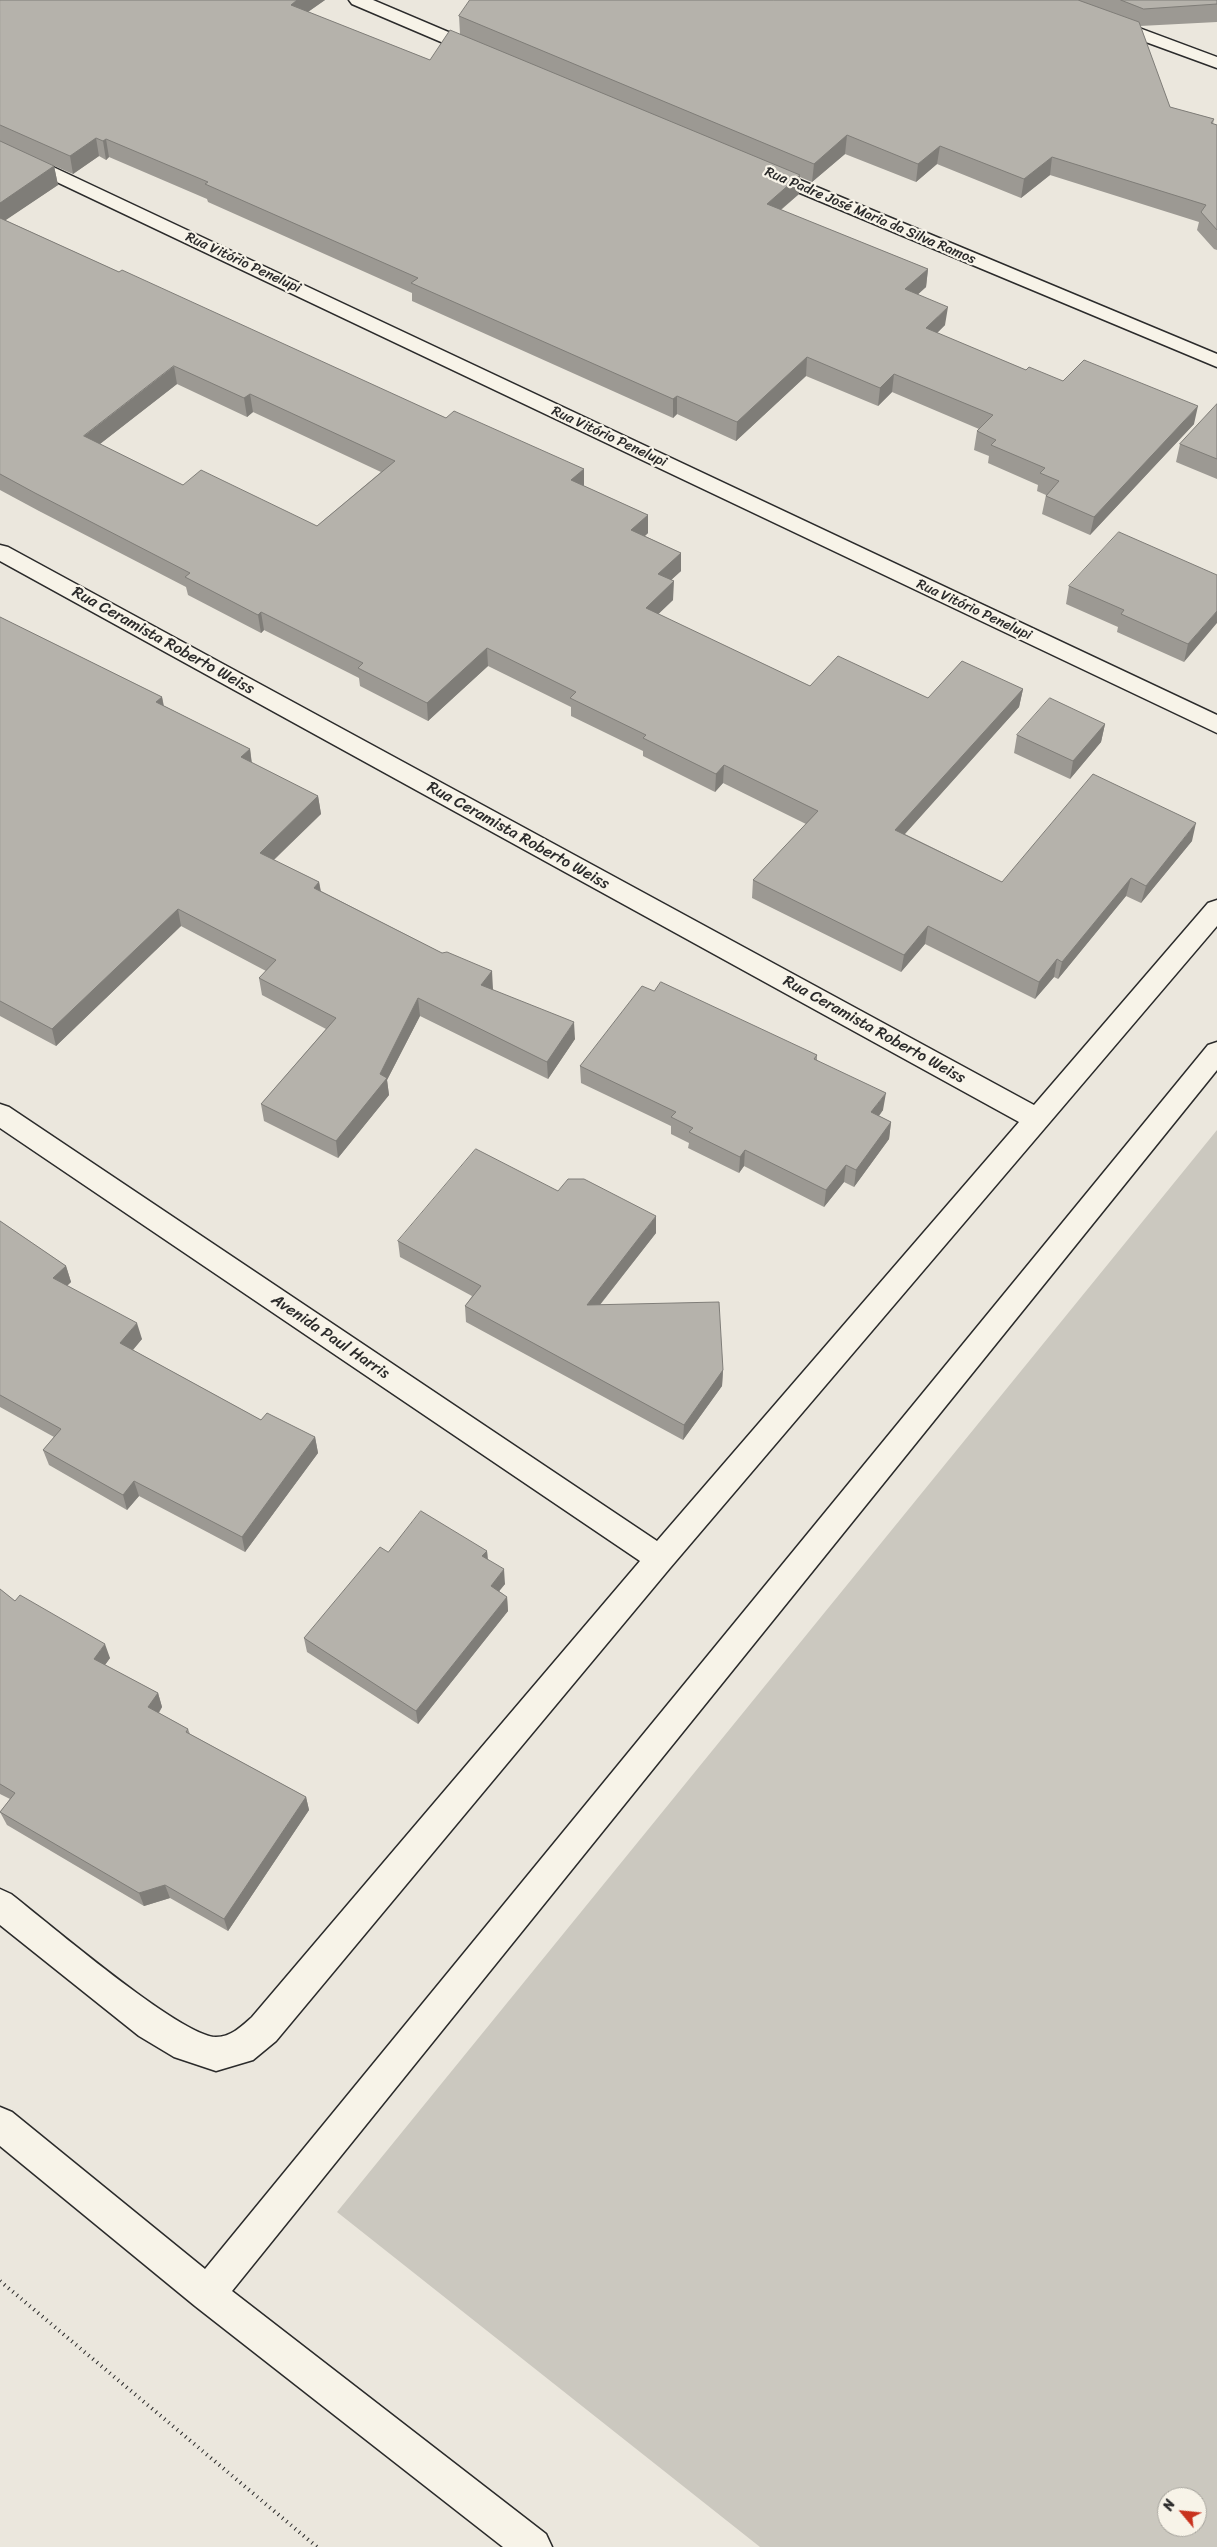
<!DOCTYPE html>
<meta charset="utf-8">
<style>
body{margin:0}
#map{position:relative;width:1217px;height:2547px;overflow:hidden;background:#ebe7dd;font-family:Sriracha,sans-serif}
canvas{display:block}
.north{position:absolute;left:1157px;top:2487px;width:50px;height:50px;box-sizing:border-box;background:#f7f3e8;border:1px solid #a5a39c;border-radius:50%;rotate:298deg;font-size:14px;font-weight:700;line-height:20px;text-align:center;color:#2b2b2b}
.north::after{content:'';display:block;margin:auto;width:18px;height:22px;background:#c8321e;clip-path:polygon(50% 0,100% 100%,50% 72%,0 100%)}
</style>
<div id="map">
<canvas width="1217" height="2547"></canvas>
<div class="north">N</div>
</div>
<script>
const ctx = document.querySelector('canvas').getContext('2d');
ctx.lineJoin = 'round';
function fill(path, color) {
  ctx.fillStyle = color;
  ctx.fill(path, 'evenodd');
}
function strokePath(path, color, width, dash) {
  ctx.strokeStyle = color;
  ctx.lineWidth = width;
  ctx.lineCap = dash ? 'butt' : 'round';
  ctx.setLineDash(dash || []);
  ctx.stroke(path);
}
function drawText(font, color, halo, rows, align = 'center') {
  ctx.font = font + ' Sriracha,sans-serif';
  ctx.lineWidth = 4.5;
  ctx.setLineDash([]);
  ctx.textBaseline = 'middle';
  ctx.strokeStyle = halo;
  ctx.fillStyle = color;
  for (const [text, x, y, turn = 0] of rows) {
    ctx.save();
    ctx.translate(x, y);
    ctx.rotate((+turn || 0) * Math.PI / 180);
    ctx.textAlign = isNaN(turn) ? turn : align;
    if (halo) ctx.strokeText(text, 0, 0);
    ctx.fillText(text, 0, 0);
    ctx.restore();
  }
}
fill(new Path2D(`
 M1217 1130V2547H760L337 2212ZM1167 2497H1197V2527H1167Z`), '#cbc8bf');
const minor = new Path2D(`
 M349 0H373L486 48 489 52 486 56H474L352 4Z
 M1039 0H1064L1217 57V68L1042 4Z
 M0 142 1217 715V733L0 155Z
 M764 165 1217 354V367L757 175 754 171 757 167Z
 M0 545 8 547 1034 1105 1208 903 1217 900V926L670 1568 276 2041 253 2060 216 2071 174 2057 139 2036 0 1925V1889L11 1894C46 1921 181 2037 216 2037 231 2037 242 2026 252 2017L640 1561 0 1128V1104L9 1107 657 1541 1019 1122 0 561Z
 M1217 1042V1070L232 2291 546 2534 552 2547H503L195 2306 0 2146V2107L12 2112 205 2269 1208 1045Z`);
strokePath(minor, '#2b2b2b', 3);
strokePath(new Path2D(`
 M0 2281 317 2547`), '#2b2b2b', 4, [1, 4.5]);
fill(minor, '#f7f3e8');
fill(new Path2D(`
 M0 0H325L308 12 430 60 460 34 459 16 470 0H1217V22L1140 26 1170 107 1214 119 1213 124 1217 125V250L1214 249 1197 230 1199 222 1050 175 1021 198 937 164 916 182 845 154 812 182 800 177 799 194 781 210 928 269 926 287 918 294 945 325 937 333 1026 370 1063 381 1194 424 1090 535 1042 514 1046 495 1037 491 1038 485 988 463 989 456 974 450 977 431 979 429 892 392 878 406 806 376 736 441 677 414 673 418 412 301V293L208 202 207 199 109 157 106 160 99 156 73 174 36 158 54 166 58 185 5 220 119 272 446 418 584 469V486L648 515V533L645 536 681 553V571L671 580 673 600 658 614 810 686 928 698 1023 689 1019 707 905 834 1002 882 1192 841 1141 903 1126 896 1058 979 1054 977 1035 999 925 944 901 972 752 898 753 880 806 824 723 783 715 792 643 756V751L571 716V707L488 666 428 721 360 686 359 678 264 630 261 633 188 595 186 587 39 511 0 490ZM177 384 247 417 253 412 381 472 317 526 183 485 100 444Z
 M1217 404V479L1176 462 1180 444Z
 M1217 575 1184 662 1117 632 1118 627 1066 604 1069 586Z
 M0 617 162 697 164 706 250 749 252 763 318 796 321 814 274 860 319 882 321 891 442 953 492 971V989L575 1039 548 1079 420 1016 387 1080 389 1095 338 1158 264 1121 261 1104 326 1029 262 995 259 978 266 971 181 926 56 1046 0 1016Z
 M1105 724 1101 742 1070 779 1014 753 1017 735Z
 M654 991 817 1055V1060L883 1110 879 1116 891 1122 889 1139 854 1187 844 1182 824 1207 744 1166 739 1173 688 1148 689 1143 671 1134V1126L581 1083 580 1066Z
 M558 1191 656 1233 600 1305 723 1370 722 1386 683 1440 466 1322 465 1306 472 1296 400 1257 398 1241Z
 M0 1221 66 1266 71 1282 67 1286 142 1339 133 1350 261 1420 315 1437 318 1453 245 1552 139 1496 127 1510 49 1465 43 1450 54 1437 0 1407Z
 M487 1551 488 1559 505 1584 499 1591 507 1597 508 1611 418 1724 307 1652 304 1638 388 1552Z
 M0 1589 15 1601 110 1658 105 1665 158 1693 162 1707 159 1713 188 1729 190 1734 306 1797 309 1810 228 1931 170 1898 144 1906 7 1825 0 1812 10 1799 0 1794Z`), '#9c9993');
fill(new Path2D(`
 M297 0H325L292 23 291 5Z
 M847 135 845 154 812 182 814 164Z
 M96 138 99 156 73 174 70 156Z
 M106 139 109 157 106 160 103 141Z
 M940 146 937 164 916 182 918 164Z
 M1052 157 1050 175 1021 198 1024 179Z
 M54 166 58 185 0 224V203Z
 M800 175 799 194 766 222 767 204Z
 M928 269 926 287 903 308 905 289Z
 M948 307 945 325 924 346 926 328Z
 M807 357 806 376 736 441 737 422Z
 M174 366 177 384 87 454 84 436Z
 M894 374 892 392 878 406 880 388Z
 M250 394 253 412 247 417 244 398Z
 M677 396V414L673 418V399Z
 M1198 406 1194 424 1090 535 1094 517Z
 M584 469V487L571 480Z
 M648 515V533L631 548V530Z
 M681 553V571L658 592V574Z
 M674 581 673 600 646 626V608Z
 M1217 611V623L1184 662 1188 644Z
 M261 612 264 630 261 633 258 615Z
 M487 648 488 666 428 721 427 703Z
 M1023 689 1019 707 893 847 895 830Z
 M162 697 165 715 156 702Z
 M1105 724 1101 742 1070 779 1073 761Z
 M250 749 252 767 241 757Z
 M724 765 723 783 715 792 716 774Z
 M318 796 321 814 263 870 260 853Z
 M1196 823 1192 841 1141 903 1146 886Z
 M1131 878 1126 896 1058 979 1062 962Z
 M319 882 322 900 314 888Z
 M178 909 181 926 56 1046 52 1029Z
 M928 926 925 944 901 972 904 955Z
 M1057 959 1054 977 1035 999 1039 982Z
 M492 971 493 989 482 1002 481 985Z
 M418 998 420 1016 387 1080 389 1095 338 1158 336 1141 380 1074Z
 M574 1022 575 1039 548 1079 547 1062Z
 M886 1093 883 1110 869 1129 871 1112Z
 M891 1122 889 1139 854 1187 856 1170Z
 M745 1150 744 1166 739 1173 740 1157Z
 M846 1165 844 1182 824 1207 826 1190Z
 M656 1216V1233L587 1321V1305Z
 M66 1266 71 1282 58 1294 53 1278Z
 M137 1323 142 1339 125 1359 120 1343Z
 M723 1370 722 1386 683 1440 684 1425Z
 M315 1437 318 1453 245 1552 242 1537Z
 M134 1481 139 1496 127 1510 123 1495Z
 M487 1551 488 1566 482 1556Z
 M504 1569 505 1584 492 1600 491 1586Z
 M507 1597 508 1611 418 1724 416 1711Z
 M105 1644 110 1658 99 1673 94 1659Z
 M158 1693 162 1707 153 1721 148 1707Z
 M306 1797 309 1810 228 1931 224 1919Z
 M165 1885 170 1898 144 1906 139 1893Z`), '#7f7d78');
const building = new Path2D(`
 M0 0H297L291 5 430 60 450 30 800 175 767 204 928 269 905 289 948 307 926 328 1026 370 1029 367 1063 381 1084 360 1198 406 1094 517 1046 496 1059 481 1040 473 1045 468 991 445 996 440 977 431 993 415 894 374 880 388 807 357 737 422 677 396 673 399 411 283 418 278 205 184 208 182 106 139 103 141 96 138 70 156 0 125Z
 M470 0H1078L1139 22 1170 107 1214 119 1211 123 1217 125V230L1201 212 1206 205 1052 157 1024 179 940 146 918 164 847 135 814 164 459 16Z
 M1121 0H1217V4L1144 9Z
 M0 141 54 166 0 203Z
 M0 218 119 272 122 270 446 418 454 411 584 469 571 480 648 515 631 530 681 553 658 574 674 581 646 608 810 686 838 656 928 698 962 661 1023 689 895 830 1002 882 1093 774 1196 823 1146 886 1131 878 1062 962 1057 959 1039 982 928 926 904 955 753 880 818 811 724 765 716 774 643 738 646 735 570 698 576 692 487 648 427 703 358 668 363 663 261 612 258 615 185 577 190 573 35 493 0 474ZM174 366 244 398 250 394 395 461 317 526 201 470 183 485 84 436Z
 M1217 404V459L1180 444Z
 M1119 532 1217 575V611L1188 644 1121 614 1124 610 1069 586Z
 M0 617 162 697 156 702 250 749 241 757 318 796 260 853 319 882 314 888 442 953 447 952 492 971 481 985 574 1022 547 1062 418 998 380 1074 387 1078 336 1141 261 1104 336 1018 259 978 276 960 178 909 52 1029 0 1001Z
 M1050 698 1105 724 1073 761 1017 735Z
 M661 982 817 1055 814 1059 886 1093 871 1112 891 1122 856 1170 846 1165 826 1190 745 1150 740 1157 689 1132 693 1128 671 1117 676 1112 580 1066 642 986 654 991Z
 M476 1149 558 1191 568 1179H584L656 1216 587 1305 719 1302 723 1370 684 1425 465 1306 481 1286 398 1241Z
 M0 1221 66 1266 53 1278 137 1323 120 1343 261 1420 267 1413 315 1437 242 1537 134 1481 123 1495 43 1450 61 1429 0 1395Z
 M421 1511 487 1551 482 1556 504 1569 491 1586 507 1597 416 1711 304 1638 380 1547 388 1552Z
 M0 1589 15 1601 20 1595 105 1644 94 1659 158 1693 148 1707 188 1729 186 1732 306 1797 224 1919 165 1885 139 1893 0 1812 15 1793 0 1784Z`);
fill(building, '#b5b2ab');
strokePath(building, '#7f7d78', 1);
drawText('14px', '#2b2b2b', '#f7f3e8', [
 ["Rua Padre José Maria da Silva Ramos",870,216,23],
 ["Rua Vitório Penelupi",243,263,25],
 ["Rua Vitório Penelupi",609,437,25],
 ["Rua Vitório Penelupi",974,610,25]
]);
drawText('16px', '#2b2b2b', '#f7f3e8', [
 ["Rua Ceramista Roberto Weiss",163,641,29],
 ["Rua Ceramista Roberto Weiss",518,836,29],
 ["Rua Ceramista Roberto Weiss",874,1030,29],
 ["Avenida Paul Harris",330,1337,34]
]);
</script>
